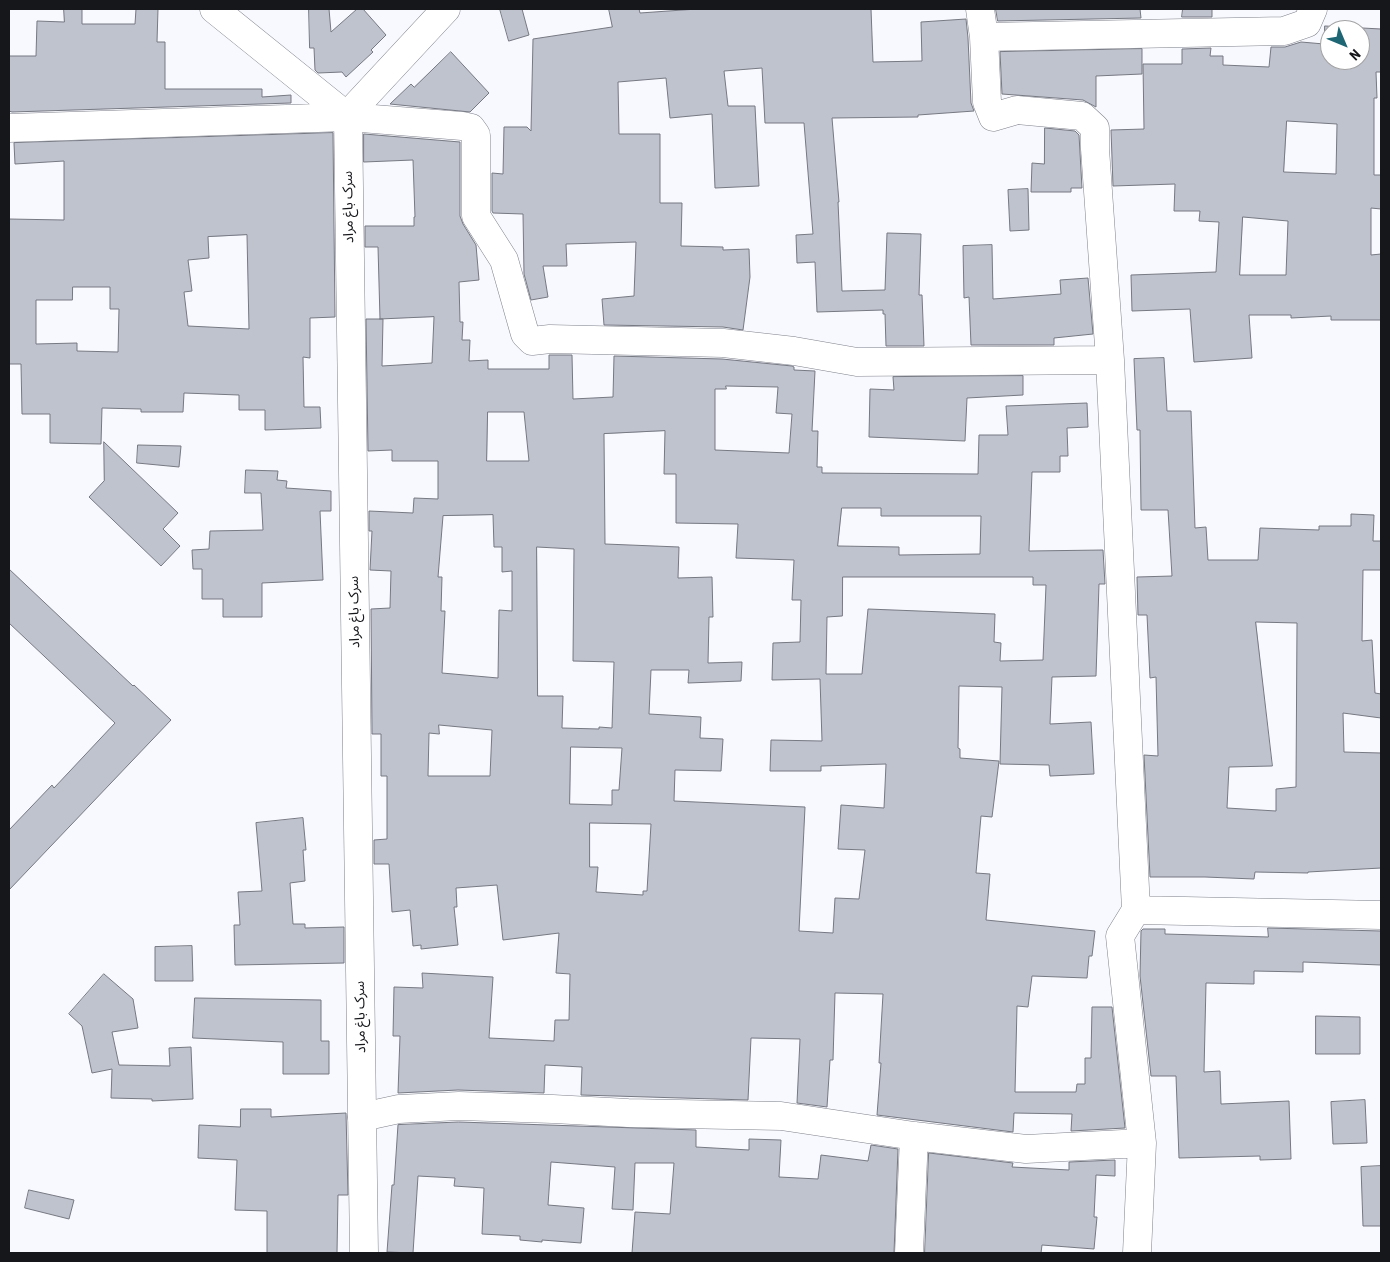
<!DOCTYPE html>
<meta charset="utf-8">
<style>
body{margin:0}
#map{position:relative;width:1390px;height:1262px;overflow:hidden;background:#f8f9fe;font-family:"Roboto Condensed",sans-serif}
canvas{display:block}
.frame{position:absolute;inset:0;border:10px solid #16171b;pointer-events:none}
.north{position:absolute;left:1320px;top:20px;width:50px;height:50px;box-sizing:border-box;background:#fff;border:1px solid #a2a2a4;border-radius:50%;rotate:135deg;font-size:14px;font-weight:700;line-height:20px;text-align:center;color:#16171b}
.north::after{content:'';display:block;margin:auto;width:18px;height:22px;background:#1e6674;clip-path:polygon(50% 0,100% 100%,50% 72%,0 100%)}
</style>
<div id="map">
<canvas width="1390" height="1262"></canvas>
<div class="frame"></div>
<div class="north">N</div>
</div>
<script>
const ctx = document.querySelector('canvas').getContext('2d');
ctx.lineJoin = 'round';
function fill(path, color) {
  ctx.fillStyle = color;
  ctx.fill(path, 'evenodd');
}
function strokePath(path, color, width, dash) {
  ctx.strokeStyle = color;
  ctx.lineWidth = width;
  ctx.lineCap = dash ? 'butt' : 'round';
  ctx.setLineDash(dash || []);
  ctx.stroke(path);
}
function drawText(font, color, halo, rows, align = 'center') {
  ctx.font = font + ' "Roboto Condensed","Noto Sans Arabic",sans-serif';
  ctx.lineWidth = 4;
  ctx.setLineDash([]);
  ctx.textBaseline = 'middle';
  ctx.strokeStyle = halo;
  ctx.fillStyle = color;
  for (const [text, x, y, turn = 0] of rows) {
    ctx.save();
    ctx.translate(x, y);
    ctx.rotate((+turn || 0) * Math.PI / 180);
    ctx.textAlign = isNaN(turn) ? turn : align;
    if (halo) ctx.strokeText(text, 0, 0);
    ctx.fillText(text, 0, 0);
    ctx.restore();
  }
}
const building = new Path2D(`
 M64 9H82V24H135L136 9H158L157 42H165V89H262V97L291 95V103L12 112 9 111V56H36L37 21 64 22Z
 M309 9H329L331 32 357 9H363L386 35 371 50 373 52 346 77 342 72 318 73 315 70 314 48H310Z
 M500 9H522L529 35 509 41Z
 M609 9H639L640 13 697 9H871L873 62 922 61 921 22 966 19 968 38 971 103 974 111 918 115V117L832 118 839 202H838L842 291 885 290 887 233 921 234 919 295H922L924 346H886L885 314H883V310L817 312 815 262 797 263 796 235 813 234 804 123H765L762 68 724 71 728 106H755L759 186 715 188 712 114 670 118 666 78 618 82 619 134H660V203H682L681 246 723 247V250L749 249 750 277 743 330 723 327 604 325 602 299 634 296 636 242 566 244 567 266H543L548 297 531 300 524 274 523 214 493 213 492 211V173L503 174 504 127H527L531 131 533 39 612 27Z
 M996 9H1140L1141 18 998 21Z
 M1183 9H1212V17H1182Z
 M1325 26 1381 29V72H1376L1377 98H1374V175H1381V209L1371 208V255L1381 254V320H1331V316L1291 318V315H1249L1252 358 1194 362 1190 309 1132 311 1131 275 1216 272 1219 222 1199 221 1200 211H1174L1175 184 1113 186 1111 130 1144 129 1143 64H1182V49L1211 48 1210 56H1223V65L1269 67 1271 47H1285L1301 42 1324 44ZM1330 30H1360V60H1330ZM1287 121 1337 124 1336 174 1284 172ZM1243 217 1288 221 1286 275H1240Z
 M1142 49V74L1096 76V107L1083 100 1002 94 1000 52Z
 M451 52 489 93 470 112 390 104 411 84 414 87Z
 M1045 128 1075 131 1079 135 1082 188H1071V192H1031L1032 163 1044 164Z
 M333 133 335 317 310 318V358L303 357 304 407H320L321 428 265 430V410H239V395L184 393 183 412H141V409L102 408 101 444 50 443V414H22L21 364H9V219L64 220V161L15 164 14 143ZM247 235 249 329 188 326 184 292 192 291 188 260 209 258 208 237ZM73 287H110V309H119L118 352 77 351V343L36 344V300H72Z
 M364 134 460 142V216L463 224 476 245 479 280 459 282 460 322H463L462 340H470L469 361 488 360V369H549V355H572L573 399 613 397 614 356 722 359 792 366 794 367V370L815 371 812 431H818L817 467H822V473L978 474 979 435H1008L1006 406 1087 403 1088 427 1067 428 1068 456H1060V472H1032L1029 551 1103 550 1105 584H1099L1096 676 1052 677 1050 724 1091 722 1094 774 1050 776 1049 765 1000 764 1002 687 959 686 958 748 960 749V758L999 761 992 817 981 816 976 873 990 874 986 920 1095 931 1092 956H1089L1087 978 1032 976 1028 1007 1017 1006 1015 1092H1076L1077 1084H1085V1058H1091L1092 1007H1112L1125 1128 1071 1131 1072 1114 1014 1113 1013 1132 877 1115 881 1063H879L883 994 835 993 833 1060H830L827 1107 797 1103 800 1039 751 1038 748 1100 581 1095 582 1067 545 1065 544 1093 458 1090 398 1093 400 1036H393L394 987 423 988 422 973 493 977 489 1038 554 1041 555 1020H569L570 974 556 973 559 933 503 940 497 885 456 888 457 907H454L458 945 421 949V945L413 946 410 910 392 912 389 864H374V840L387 839V776H381V734H372L371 609 390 608 391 571 370 570 372 531H369V511L413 513 414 498 438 499V461H392V450L368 451 366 319H380L378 247H365V226H414V217H415L413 160 364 162ZM434 317 432 363 382 366 383 319H380ZM726 386 778 387 776 413 792 414 789 453 715 450V389H726ZM488 412H524L529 461H487ZM665 431 664 474H676V523L738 524 736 558 794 560 792 600H801L800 642 773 643 772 680 820 679 822 741 771 740 770 771H821V766L886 764 884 808 841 805 838 849 865 850 859 899 835 898 833 933 799 931 805 807 674 801 675 770 721 771 723 739 700 738 701 717 649 714 651 670H689L688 683 741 681 742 662 708 663 709 617H713L712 577 678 578 679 547 605 544 604 434ZM842 508H881V516H981L980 554 899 555V547L838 546ZM493 515 494 547H502V572L512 571V611L499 610 498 678 442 673 445 611H441L442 577H438L443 516ZM537 547 574 549 573 661 614 662 612 728 599 727V729L562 728 563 696H538ZM843 577H1033V585H1046L1043 660 1000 661 1001 643 994 642 995 614 868 609 862 674H826L827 617 842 616ZM439 725 492 730 490 776H428L429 733 439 734ZM571 747 622 748 619 790H612V805L570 804ZM590 823 651 824 647 891H643V895L596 892 598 867H590Z
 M1028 189 1029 230 1010 231 1008 190Z
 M992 245 993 299 1061 294 1060 280 1088 278 1093 334 1054 338V345H971L969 297 964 298 963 246Z
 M1164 358 1167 411H1191L1195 528 1206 527 1208 560H1258L1260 528 1319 530V526H1351V514L1374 515 1373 541H1381V570H1363L1362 641 1372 640 1375 693 1381 694V718L1343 713 1344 752 1381 753V868L1308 872V873L1255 872 1254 879 1205 877H1150L1144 755 1158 756 1156 677 1150 678 1147 615H1138L1137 577 1172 576 1168 510H1141L1140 430H1137L1134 359ZM1256 622 1297 623 1296 787 1276 789V811L1227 808 1229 767 1272 766Z
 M1023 376V395L967 398 965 441 869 437 870 389 894 390 893 377Z
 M104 442 178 513 163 529 180 546 161 566 89 497 104 481Z
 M138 445 181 446 179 467 137 463Z
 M246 470 278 471 277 480 287 481 286 488 331 491V511H320L323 580 262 583V617H223V599H202V569H193L192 550 209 549 210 531 263 530 261 493H245Z
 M9 569 133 686 134 685 171 720 9 890V830L52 785 54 788 115 723 9 623Z
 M303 818 306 850H303L305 881 290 883 293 924H305V928L344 927V963L235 965 234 925H240L238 892 262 891 256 823Z
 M1268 928 1381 931V965L1303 962V972L1254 971V984L1206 983 1204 1072 1220 1071 1221 1104 1289 1101 1291 1159 1260 1160V1156L1179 1158 1176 1076H1151L1140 976 1141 931 1143 929H1165V934L1268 937Z
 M192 946 193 981H155V947Z
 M104 974 133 999 138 1028 112 1032 119 1065 170 1066 169 1048 191 1047 193 1099 152 1101V1099L111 1098 112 1069 92 1073 82 1026 69 1014Z
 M195 998 321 1000V1041H329V1074H283V1042L193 1038Z
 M1316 1016 1360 1017V1054H1316Z
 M1365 1100 1367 1143 1333 1144 1331 1102Z
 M241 1109H271V1117L346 1113 348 1195H338L337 1253H267V1211L235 1210 237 1160 198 1158 199 1125 240 1127Z
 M459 1122 696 1130V1147L749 1150V1139L781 1140 779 1177 818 1179 821 1155 868 1161 871 1145 898 1149 894 1253H632L635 1212 670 1214 674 1163H635L633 1210 612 1209 615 1167 551 1162 548 1205 584 1208 581 1243 542 1240V1242L520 1240V1236L482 1234 484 1188 454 1186 455 1178 418 1176 413 1253 387 1252 392 1185H394L398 1125Z
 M929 1153 1013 1163 1012 1167 1069 1170V1162L1115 1160V1176L1096 1175 1094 1217H1097L1094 1249 1042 1245 1041 1253H925Z
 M1381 1166V1226H1363L1361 1167Z
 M29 1190 74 1200 69 1219 25 1208Z`);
fill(building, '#bfc3cd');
strokePath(building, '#767882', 1);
const minor = new Path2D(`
 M214 9 348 117
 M980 9 984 37 987 102 993 117 1017 110 1082 116 1095 128V149L1110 360 1136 910 1120 936 1142 1143 1137 1253
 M984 37 1284 31 1307 23 1313 9
 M9 128 348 117 462 126 471 128 476 135V216L504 260 525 334 532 341 550 339 723 343 794 351 857 362 1110 360
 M1136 910 1381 915
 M362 1117 399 1109 459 1106 553 1109 628 1113 781 1116 914 1136 1026 1149 1142 1143
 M909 1253 914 1136`);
const tertiary = new Path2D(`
 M364 1253 348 117 354 108 446 9`);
strokePath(minor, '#7f828c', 29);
strokePath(tertiary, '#7f828c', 29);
strokePath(minor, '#fff', 28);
strokePath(tertiary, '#fff', 28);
drawText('14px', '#16171b', '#fff', [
 ["سرک باغ مراد",349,207,-91],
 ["سرک باغ مراد",355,612,-91],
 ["سرک باغ مراد",361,1017,-91]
]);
</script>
